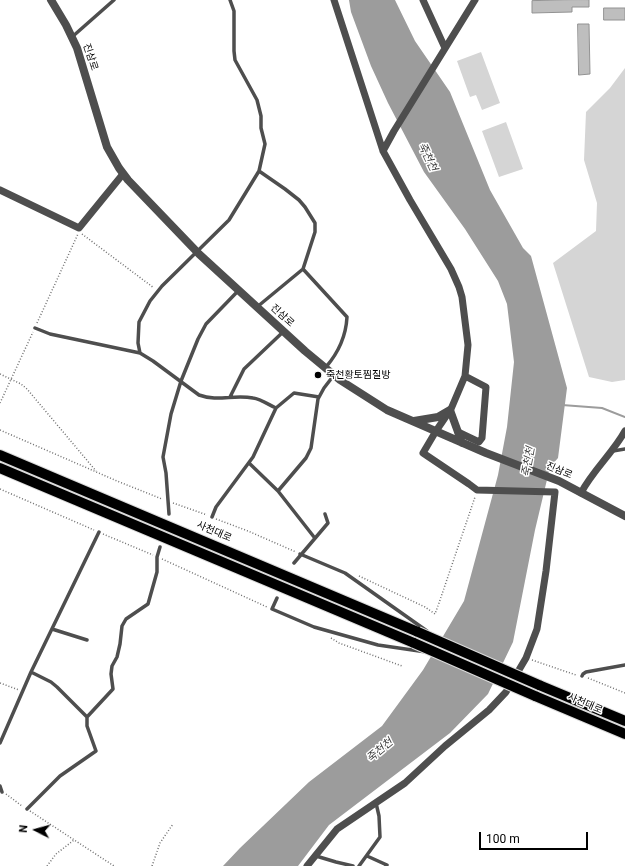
<!DOCTYPE html>
<meta charset="utf-8">
<style>
body{margin:0}
#map{position:relative;width:625px;height:866px;overflow:hidden;background:#fff;font-family:Roboto,sans-serif}
canvas{display:block}
.north{position:absolute;left:16px;top:810px;width:40px;height:40px;-webkit-text-stroke:3px #fff;paint-order:stroke;rotate:276deg;font-size:11px;font-weight:700;line-height:16px;text-align:center;color:#000}
.north::after{content:'';display:block;margin:auto;width:14px;height:18px;background:#000;clip-path:polygon(50% 0,100% 100%,50% 72%,0 100%)}
.scale{position:absolute;left:479px;top:832px;width:109px;height:18px;box-sizing:border-box;border:2px solid #000;border-top:0;padding-left:5px;font-size:12px;line-height:14px;white-space:nowrap;color:#000;-webkit-text-stroke:3px #fff;paint-order:stroke}
</style>
<div id="map">
<canvas width="625" height="866"></canvas>
<div class="north">N</div>
<div class="scale">100 m</div>
</div>
<script>
const ctx = document.querySelector('canvas').getContext('2d');
ctx.lineJoin = 'round';
function fill(path, color) {
  ctx.fillStyle = color;
  ctx.fill(path, 'evenodd');
}
function strokePath(path, color, width, dash) {
  ctx.strokeStyle = color;
  ctx.lineWidth = width;
  ctx.lineCap = dash ? 'butt' : 'round';
  ctx.setLineDash(dash || []);
  ctx.stroke(path);
}
function drawText(font, color, halo, rows, align = 'center') {
  ctx.font = font + ' Roboto,"Noto Sans KR",sans-serif';
  ctx.lineWidth = 3;
  ctx.setLineDash([]);
  ctx.textBaseline = 'middle';
  ctx.strokeStyle = halo;
  ctx.fillStyle = color;
  for (const [text, x, y, turn = 0] of rows) {
    ctx.save();
    ctx.translate(x, y);
    ctx.rotate((+turn || 0) * Math.PI / 180);
    ctx.textAlign = isNaN(turn) ? turn : align;
    if (halo) ctx.strokeText(text, 0, 0);
    ctx.fillText(text, 0, 0);
    ctx.restore();
  }
}
fill(new Path2D(`
 M481 52 500 103 482 110 476 95 470 97 457 61Z
 M625 68V380L612 382 589 377 553 263 596 231 597 203 584 160 586 112 610 88Z
 M506 122 523 169 499 177 482 131Z`), '#d5d5d5');
fill(new Path2D(`
 M349 0H395L415 41 450 92 490 190 523 248 531 256 567 388 558 458 550 467 535 530 513 642 488 694 450 733 329 825 298 866H223L240 848 309 782 382 726 423 670 464 601 498 475 507 427 514 362 507 304 498 281 465 229 424 172 388 103 371 66 351 12Z`), '#9c9c9c');
strokePath(new Path2D(`
 M562 405 602 408 625 417`), '#9c9c9c', 2);
const building = new Path2D(`
 M589 0V7H572V12L532 13V1Z
 M604 8H625V20H604Z
 M578 24H589L590 74 579 75Z`);
fill(building, '#bebebe');
strokePath(building, '#929292', 1);
const primary = new Path2D(`
 M0 455 418 632
 M0 468 414 643
 M539 685 625 721
 M535 696 625 734`);
strokePath(primary, '#dbdbdb', 12);
strokePath(new Path2D(`
 M82 234 154 288
 M37 323 78 234
 M0 374 21 384 27 389 96 471
 M0 403 33 332
 M0 430 117 481 162 499
 M0 489 94 530
 M173 503 207 515
 M216 519 248 531 296 552
 M103 534 153 555
 M162 559 267 607
 M359 576 425 607 435 614 439 603 475 497
 M331 638 339 643 402 666
 M532 660 576 675
 M588 678 625 693
 M0 683 19 690
 M6 794 22 806
 M30 811 114 866
 M47 866 56 854 74 840
 M152 866 160 843 173 824`), '#707070', 1.5, [1, 2]);
strokePath(new Path2D(`
 M72 37 114 0
 M303 269 347 317C346 336 338 353 326 367
 M257 307 303 269 315 232V223L305 207 299 200 285 189 259 171
 M35 328 50 334 140 353 153 361 199 395C218 402 234 394 253 398 261 399 269 405 276 408
 M140 353 138 343 139 322 150 301 162 286 229 220 259 171 265 144 261 128V116L257 100 235 60 234 51V11L230 0
 M230 397 244 369 283 332
 M613 451 625 449
 M249 463 278 491 314 537
 M278 491 306 458 311 448 318 399 324 388 334 375
 M169 514 166 473 163 457 171 414 181 381 198 339 206 324 238 291
 M212 517 216 507 253 457 276 408 294 393 319 397
 M300 554 345 573 427 631
 M294 563 328 523 325 514
 M277 598 272 609 314 627 378 645 426 652
 M52 629 87 640
 M582 676 583 674 586 672 625 665
 M87 717 113 689 111 674 112 666 117 657 120 644 122 626 126 619 148 604 157 572V557L160 547
 M0 743 31 672 99 532
 M0 786 2 792
 M27 809 60 776 96 751 87 726V717L57 687 51 682 31 672
 M316 856 336 862 353 866
 M367 856 387 865 386 866
 M359 866 380 837 379 816 376 803`), '#4e4e4e', 3.5);
strokePath(new Path2D(`
 M423 0 445 48
 M383 151 394 131 475 0
 M0 190 79 228 123 174
 M458 432 479 442 482 438 486 387 465 376
 M581 493C593 470 613 453 625 431
 M307 866 337 829 405 783 445 746 489 710 506 692 526 658 537 629 546 571 555 492 477 490 469 484 423 453 436 431 451 409 465 376 468 345 462 297 459 287 451 269 410 200 383 151 334 0`), '#4e4e4e', 7);
strokePath(new Path2D(`
 M51 0 66 25 77 48 107 147 119 168 128 180 199 254 305 351 340 380 387 410 486 453 559 481 625 516
 M414 421 438 417 450 410 462 443`), '#4e4e4e', 8);
strokePath(primary, '#000', 10);
const primaryBridge = new Path2D(`
 M418 632 539 685
 M414 643 535 696`);
strokePath(primaryBridge, '#dbdbdb', 12, []);
strokePath(primaryBridge, '#000', 10);
for (const [x, y, r, color] of [
 [318,375,4,"#000"]
]) {
  const dot = new Path2D();
  dot.arc(x, y, r, 0, 2 * Math.PI);
  ctx.fillStyle = color;
  ctx.fill(dot);
  strokePath(dot, '#fff', 1.5);
}
drawText('10px', '#000', '#fff', [
 ["진삼로",90,57,72],
 ["진삼로",282,316,42],
 ["진삼로",559,471,23],
 ["사천대로",214,532,23],
 ["사천대로",585,704,23]
]);
drawText('10px', '#000', '#fff', [
 ["죽천황토찜질방",326,375]
], 'left');
drawText('italic 11px', '#3d3d3d', '#fff', [
 ["죽천천",427,157,65],
 ["죽천천",529,462,-80],
 ["죽천천",380,751,-40]
]);
</script>
